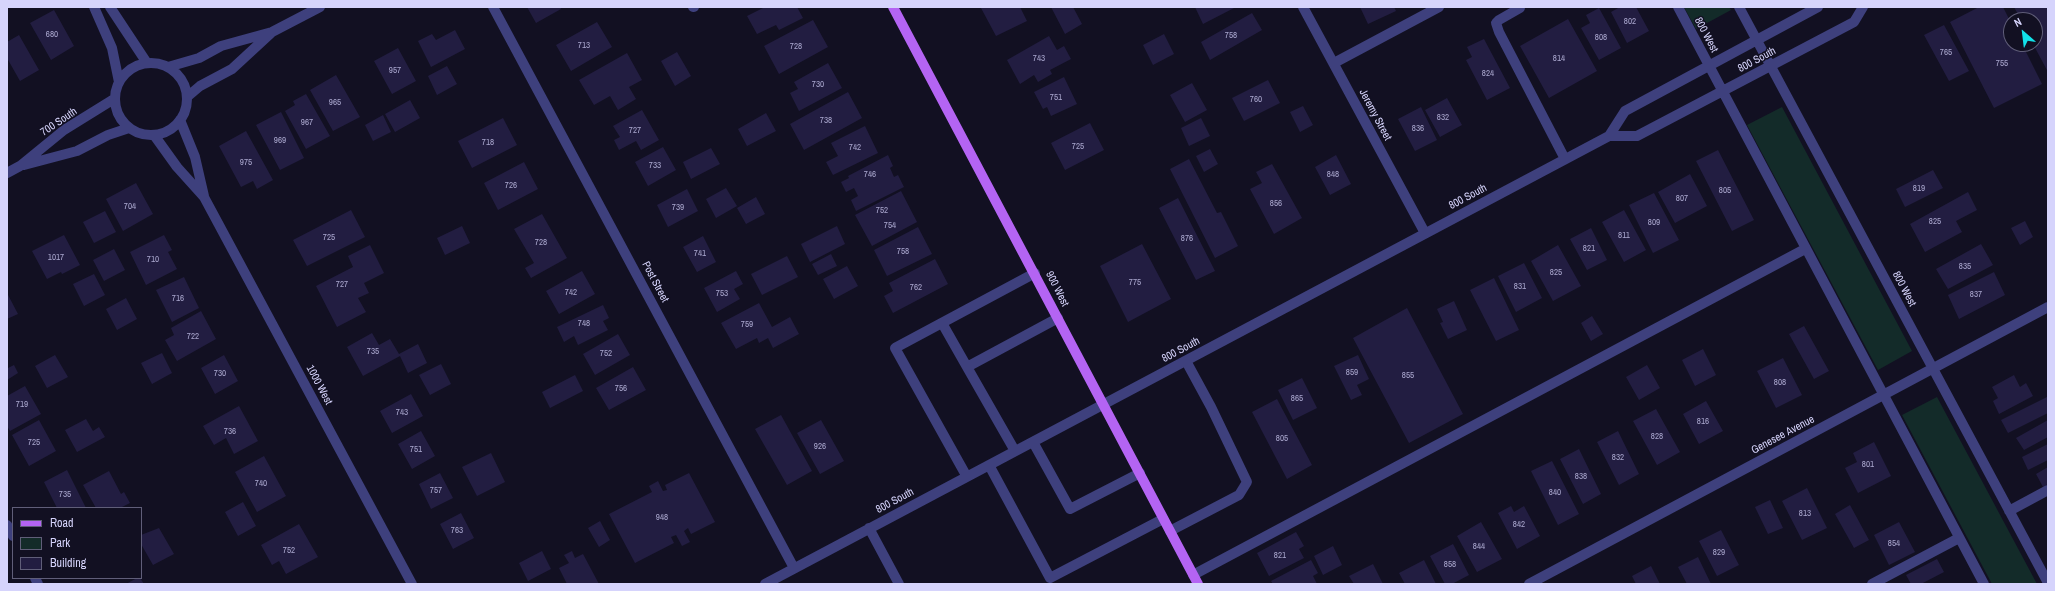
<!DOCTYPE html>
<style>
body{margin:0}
#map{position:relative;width:2055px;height:591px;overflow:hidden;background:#121022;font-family:"Archivo Narrow",sans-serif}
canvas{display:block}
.frame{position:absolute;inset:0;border:8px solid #d6d4fc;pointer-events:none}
.legend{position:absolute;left:12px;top:507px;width:130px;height:72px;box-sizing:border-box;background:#121022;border:1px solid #605e79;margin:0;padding:5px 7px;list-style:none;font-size:12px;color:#d6d4fc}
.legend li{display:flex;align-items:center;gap:8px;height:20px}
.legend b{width:20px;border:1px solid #605e79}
.north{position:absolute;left:2003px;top:12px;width:40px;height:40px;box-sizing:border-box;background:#121022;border:1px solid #605e79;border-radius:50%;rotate:332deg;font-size:11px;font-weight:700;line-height:16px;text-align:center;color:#d6d4fc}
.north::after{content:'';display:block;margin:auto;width:14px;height:18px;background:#12e1e9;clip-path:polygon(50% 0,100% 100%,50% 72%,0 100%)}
</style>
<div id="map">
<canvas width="2055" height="591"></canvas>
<div class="frame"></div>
<ul class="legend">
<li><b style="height:5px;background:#b464f3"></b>Road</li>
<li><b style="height:11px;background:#132b29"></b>Park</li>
<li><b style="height:11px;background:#221d41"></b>Building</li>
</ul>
<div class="north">N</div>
</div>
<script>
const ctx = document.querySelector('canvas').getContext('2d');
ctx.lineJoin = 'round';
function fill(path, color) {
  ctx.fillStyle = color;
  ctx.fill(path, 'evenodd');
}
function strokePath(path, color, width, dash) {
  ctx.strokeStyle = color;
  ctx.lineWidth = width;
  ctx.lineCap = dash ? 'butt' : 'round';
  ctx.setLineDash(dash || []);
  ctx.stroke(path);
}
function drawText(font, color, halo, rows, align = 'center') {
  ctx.font = font + ' "Archivo Narrow",sans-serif';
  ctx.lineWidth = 3;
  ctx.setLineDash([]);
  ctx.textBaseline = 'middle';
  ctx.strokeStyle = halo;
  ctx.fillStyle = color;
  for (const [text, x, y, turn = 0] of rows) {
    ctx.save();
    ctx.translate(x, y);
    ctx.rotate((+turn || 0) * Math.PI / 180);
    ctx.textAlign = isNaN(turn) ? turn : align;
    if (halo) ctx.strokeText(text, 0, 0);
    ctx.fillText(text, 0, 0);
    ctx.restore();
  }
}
fill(new Path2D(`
 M1684 7H1729L1731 10 1696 29Z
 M1782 107 1912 351 1878 370 1747 125Z
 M1937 397 2037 584H1992L1902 415Z`), '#132b29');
fill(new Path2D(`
 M527 7H560L561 9 536 23Z
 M765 7H797L803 18 779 30 776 25 757 34 747 16Z
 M984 7H1020L1027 21 996 36 981 8Z
 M1051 7H1073L1082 24 1065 34Z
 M1195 7H1236L1203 24Z
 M1360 7H1394L1396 11 1368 24Z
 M1620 7H1636L1649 31 1627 43 1611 12Z
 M1979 7H2003L2011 23V44H2022L2042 84 1994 108 1950 22Z
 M2014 7H2048V72L2033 44H2035V20H2021Z
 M1599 8 1621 48 1599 60 1581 28 1590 23 1586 15Z
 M54 10 74 46 51 60 30 23Z
 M1252 13 1262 30 1210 60 1201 42Z
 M1568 19 1597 71 1549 98 1520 46Z
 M813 20 828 47 779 74 764 46Z
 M597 22 612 47 571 71 556 45Z
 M1944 25 1969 71 1949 81 1924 35Z
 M455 30 465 49 431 67 418 41 432 34 436 40Z
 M1164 34 1174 54 1153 65 1143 45Z
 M19 35 39 70 20 81 7 58V42Z
 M1049 36 1057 50 1064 46 1071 59 1050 70 1052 74 1038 82 1034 75 1020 84 1007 60Z
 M1484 39 1510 88 1487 100 1466 60 1472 57 1467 47Z
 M398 48 416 81 392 94 374 61Z
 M677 52 691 76 675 86 661 61Z
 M627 53 642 80 629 87 636 99 618 110 610 96 594 105 579 80Z
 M828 63 842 88 799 111 790 93 798 89 794 82Z
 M447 66 457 84 437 95 428 76Z
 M336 75 360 117 333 131 310 90Z
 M1064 77 1077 104 1051 116 1047 107 1043 109 1034 92Z
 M1268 80 1280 103 1244 121 1232 98Z
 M1192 83 1207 110 1185 122 1170 95Z
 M848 92 862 118 804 150 790 124Z
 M306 94 330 136 306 149 285 111 295 105 293 101Z
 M1447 98 1462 125 1440 137 1425 110Z
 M410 100 420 118 395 132 385 114Z
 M1303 106 1313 125 1300 132 1290 112Z
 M1421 107 1437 140 1415 151 1398 119Z
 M642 110 659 140 641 150 636 141 619 150 614 140 620 137 613 126Z
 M281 112 304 158 280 170 256 125Z
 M766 113 776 131 747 146 738 129Z
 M383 115 391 132 373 141 365 125Z
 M503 118 517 145 472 168 458 141Z
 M1201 118 1210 136 1189 146 1181 128Z
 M1090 123 1104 150 1065 170 1051 143Z
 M865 126 878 153 833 175 826 162 838 156 831 143Z
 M246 131 273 180 257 189 253 181 241 187 219 146Z
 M663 147 676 170 648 186 635 162Z
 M711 148 720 164 691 179 683 162Z
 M1210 149 1218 164 1204 172 1196 156Z
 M1718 150 1754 220 1732 231 1696 161Z
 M888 155 893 166 890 168 894 177 898 175 904 187 856 211 851 200 858 196 854 188 846 192 841 182 849 178 848 176Z
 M1336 155 1351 184 1330 195 1315 167Z
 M1189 159 1217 213 1221 212 1238 246 1215 258 1170 169Z
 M524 162 538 189 498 210 484 183Z
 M1272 164 1302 218 1274 234 1250 189 1262 183 1256 172Z
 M1933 170 1943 188 1905 207 1896 189Z
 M1690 174 1707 206 1675 223 1658 192Z
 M136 183 153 214 123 231 106 199Z
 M726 188 737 206 716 218 706 199Z
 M687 189 698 211 668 227 657 205Z
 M901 191 917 222 872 246 855 215Z
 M1968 192 1977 210 1956 221 1962 232 1925 252 1910 224Z
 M1654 193 1679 240 1653 253 1629 205Z
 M756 197 765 214 746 224 737 208Z
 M1178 198 1215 271 1196 280 1159 208Z
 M351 210 365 237 307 266 293 240Z
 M1624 210 1646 250 1624 262 1602 222Z
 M105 211 116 232 94 243 83 222Z
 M542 214 567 258 531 278 525 268 534 263 514 229Z
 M2025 221 2033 237 2020 245 2011 228Z
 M462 226 470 243 445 255 437 238Z
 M837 226 845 244 810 262 801 244Z
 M918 227 932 254 887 276 874 250Z
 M1591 228 1607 260 1587 270 1570 239Z
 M64 235 80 265 62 274 61 272 47 279 32 251Z
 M164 235 172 250 168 252 177 269 146 285 130 252Z
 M703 236 716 262 697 272 683 247Z
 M1142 244 1171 299 1128 322 1100 266Z
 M1981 244 1993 265 1948 289 1936 269Z
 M370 245 384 273 364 283 369 293 358 298 366 312 337 327 316 286 353 267 348 256Z
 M1558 245 1581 286 1553 301 1531 261Z
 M114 249 125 270 104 281 93 260Z
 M831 254 837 266 818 275 812 264Z
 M787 256 798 277 762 295 751 274Z
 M935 259 948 284 893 313 884 296 893 291 889 283Z
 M1524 263 1542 298 1516 312 1498 276Z
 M847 266 858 286 834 299 823 279Z
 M582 271 595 294 559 314 546 291Z
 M736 271 743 284 734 289 740 299 717 312 704 288Z
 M1994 272 2005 295 1959 319 1948 295Z
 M94 274 105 295 84 306 73 284Z
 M184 277 199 308 172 322 156 290Z
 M1494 278 1519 330 1496 341 1470 290Z
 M7 293 18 314 7 319Z
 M126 298 137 319 117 330 106 309Z
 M1454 301 1467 330 1448 339 1440 323 1443 322 1437 309Z
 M759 303 772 327 790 317 799 334 773 348 768 338 759 343 757 338 736 349 721 323Z
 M603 305 609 318 603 321 608 330 578 345 574 336 564 342 557 327Z
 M1407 308 1463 414 1409 443 1353 338Z
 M201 311 216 339 177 361 165 340 174 335 171 328Z
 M1592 316 1603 334 1591 341 1581 323Z
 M1804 326 1829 371 1814 379 1789 334Z
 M372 333 379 345 390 339 399 354 418 344 427 363 408 373 400 356 363 376 347 347Z
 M618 334 630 355 595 375 583 354Z
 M1703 349 1716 375 1695 386 1682 360Z
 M162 353 172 373 152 384 141 363Z
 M55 355 68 377 47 388 35 366Z
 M224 355 238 381 215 394 201 368Z
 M1358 355 1369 379 1357 385 1362 395 1351 400 1334 366Z
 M1783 358 1802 395 1776 408 1757 371Z
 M441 364 451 384 430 395 419 375Z
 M7 365 8 368 14 365 18 373 7 380Z
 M1647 365 1660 388 1639 400 1626 377Z
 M633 367 646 390 609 410 596 388Z
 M575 375 583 391 550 408 542 392Z
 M2014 375 2020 387 2026 383 2033 396 1999 414 1993 401 1998 398 1992 387Z
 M1302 378 1317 408 1293 420 1278 390Z
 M25 386 41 414 10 431 7 426V396Z
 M411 394 423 416 392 433 380 411Z
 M2047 397 2048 413 2008 433 2001 420Z
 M1277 399 1312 465 1287 479 1252 412Z
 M1706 401 1723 431 1699 444 1683 414Z
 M239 406 258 441 234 454 226 438 214 445 203 426Z
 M1656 409 1680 452 1657 465 1633 421Z
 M781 415 812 471 787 485 755 429Z
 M86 419 93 431 99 427 105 437 77 452 65 430Z
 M39 420 56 451 29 466 12 435Z
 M821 420 844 461 820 474 797 433Z
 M2048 420V437L2024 450 2016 438Z
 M421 431 435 456 412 469 398 444Z
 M1618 431 1639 474 1619 485 1597 442Z
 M1874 442 1891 476 1858 493 1845 468 1857 462 1853 453Z
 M2048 444V460L2028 470 2022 457Z
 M1579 449 1601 494 1583 504 1560 459Z
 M491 453 505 482 477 496 462 467Z
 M264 456 286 496 257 512 235 472Z
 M1552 461 1579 514 1558 525 1531 471Z
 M2048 467V484L2043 487 2036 474Z
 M67 470 86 508H57L44 482Z
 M109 471 121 494 124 492 130 503 120 508H96L83 485Z
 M440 473 453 498 431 509 419 484Z
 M689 473 715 522 691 534 688 528 684 531 690 542 682 546 676 535 671 537 674 543 635 563 609 514 652 492 649 486 658 481 663 491 667 490 665 485Z
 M1807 488 1827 528 1802 540 1782 501Z
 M1770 500 1783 528 1768 534 1755 507Z
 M243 502 256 526 238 536 225 512Z
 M1850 505 1869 540 1854 548 1835 514Z
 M1511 506 1514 512 1524 506 1540 536 1517 549 1498 513Z
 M461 513 474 538 453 549 440 524Z
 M600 521 610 540 599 547 588 528Z
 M1481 522 1502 559 1477 572 1457 536Z
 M1899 522 1915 552 1889 565 1874 535Z
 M299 524 318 557 286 574 279 561 272 565 261 545Z
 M159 528 174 554 153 565 141 544V535Z
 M1721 530 1739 565 1717 576 1699 541Z
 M1296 532 1304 546 1299 549 1304 558 1269 576 1257 553Z
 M1453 544 1469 575 1452 584H1445L1430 556Z
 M1333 546 1342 565 1323 575 1314 556Z
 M542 551 551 569 528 581 519 563Z
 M572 551 575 558 583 554 599 584H567L559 568 569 563 564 555Z
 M1698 557 1711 584H1687L1678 567Z
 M1937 559 1944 572 1921 584H1911L1906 575Z
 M1311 560 1318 573 1313 576 1317 584H1273L1271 581Z
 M1424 560 1436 584H1405L1399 573Z
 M1373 564 1383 584H1354L1349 576Z
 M1651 566 1660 584H1636L1632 576Z
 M137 578H140L144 584H126Z`), '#221d41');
strokePath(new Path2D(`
 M94 7 112 48 119 82
 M110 7 147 63
 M493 7 794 568
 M693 7H694
 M1303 7 1425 233
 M1678 7 1984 584
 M1739 7 2048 583
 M1520 8 1499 20 1496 23 1499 32 1565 159
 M115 99a36 36 0 1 1 72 0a36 36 0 1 1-72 0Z
 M1334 63 1439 7
 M168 67 199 58 221 46 272 32 320 7
 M187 97 200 86 232 69 271 33
 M180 120 195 157 204 196
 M154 135 177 167 204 197 412 584
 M1609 136H1637L1854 22 1863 7
 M24 165 77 151 108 135 129 128
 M7 173 20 166 64 130 114 99
 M942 323 967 367
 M1033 442 1070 509 1140 473
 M1015 451 967 367 1058 318
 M989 465 1050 578 1163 519
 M967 477 895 348 1035 273
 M2009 511 2048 490
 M7 525 13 536
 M869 528 899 584
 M1170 531 1239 495 1247 482 1211 407 1186 361
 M1193 575 1805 249
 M35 578 38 584
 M765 584 1609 136 1625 111 1818 7
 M1529 584 2048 307
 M1872 584 1959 538`), '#3e407d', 10);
strokePath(new Path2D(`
 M893 7 1198 584`), '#b464f3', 10);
drawText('9px', '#a9a6cd', null, [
 ["802",1630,22],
 ["680",52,35],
 ["758",1231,36],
 ["808",1601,38],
 ["713",584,46],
 ["728",796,47],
 ["765",1946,53],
 ["743",1039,59],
 ["814",1559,59],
 ["755",2002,64],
 ["957",395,71],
 ["824",1488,74],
 ["730",818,85],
 ["751",1056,98],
 ["760",1256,100],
 ["965",335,103],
 ["832",1443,118],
 ["738",826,121],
 ["967",307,123],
 ["836",1418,129],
 ["727",635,131],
 ["969",280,141],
 ["718",488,143],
 ["725",1078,147],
 ["742",855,148],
 ["975",246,163],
 ["733",655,166],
 ["746",870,175],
 ["848",1333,175],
 ["726",511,186],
 ["819",1919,189],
 ["805",1725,191],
 ["807",1682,199],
 ["856",1276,204],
 ["704",130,207],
 ["739",678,208],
 ["752",882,211],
 ["825",1935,222],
 ["809",1654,223],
 ["754",890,226],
 ["811",1624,236],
 ["725",329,238],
 ["876",1187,239],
 ["728",541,243],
 ["821",1589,249],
 ["758",903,252],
 ["741",700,254],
 ["1017",56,258],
 ["710",153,260],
 ["835",1965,267],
 ["825",1556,273],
 ["775",1135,283],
 ["727",342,285],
 ["831",1520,287],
 ["762",916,288],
 ["742",571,293],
 ["753",722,294],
 ["837",1976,295],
 ["716",178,299],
 ["748",584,324],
 ["759",747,325],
 ["722",193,337],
 ["735",373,352],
 ["752",606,354],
 ["859",1352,373],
 ["730",220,374],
 ["855",1408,376],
 ["808",1780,383],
 ["756",621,389],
 ["865",1297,399],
 ["719",22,405],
 ["743",402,413],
 ["816",1703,422],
 ["736",230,432],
 ["828",1657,437],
 ["805",1282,439],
 ["725",34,443],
 ["926",820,447],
 ["751",416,450],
 ["832",1618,458],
 ["801",1868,465],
 ["838",1581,477],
 ["740",261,484],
 ["757",436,491],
 ["840",1555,493],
 ["735",65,495],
 ["813",1805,514],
 ["948",662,518],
 ["842",1519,525],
 ["763",457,531],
 ["854",1894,544],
 ["844",1479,547],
 ["752",289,551],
 ["829",1719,553],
 ["821",1280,556],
 ["858",1450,565]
]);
drawText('11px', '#d6d4fc', '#121022', [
 ["800 West",1706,35,62],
 ["800 South",1757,60,-28],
 ["Jeremy Street",1375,115,62],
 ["700 South",59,122,-34],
 ["800 South",1468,197,-28],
 ["Post Street",655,282,62],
 ["900 West",1057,289,63],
 ["800 West",1904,289,62],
 ["800 South",1181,350,-28],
 ["1000 West",319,385,62],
 ["Genesee Avenue",1783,435,-28],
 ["800 South",895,501,-28]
]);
</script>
